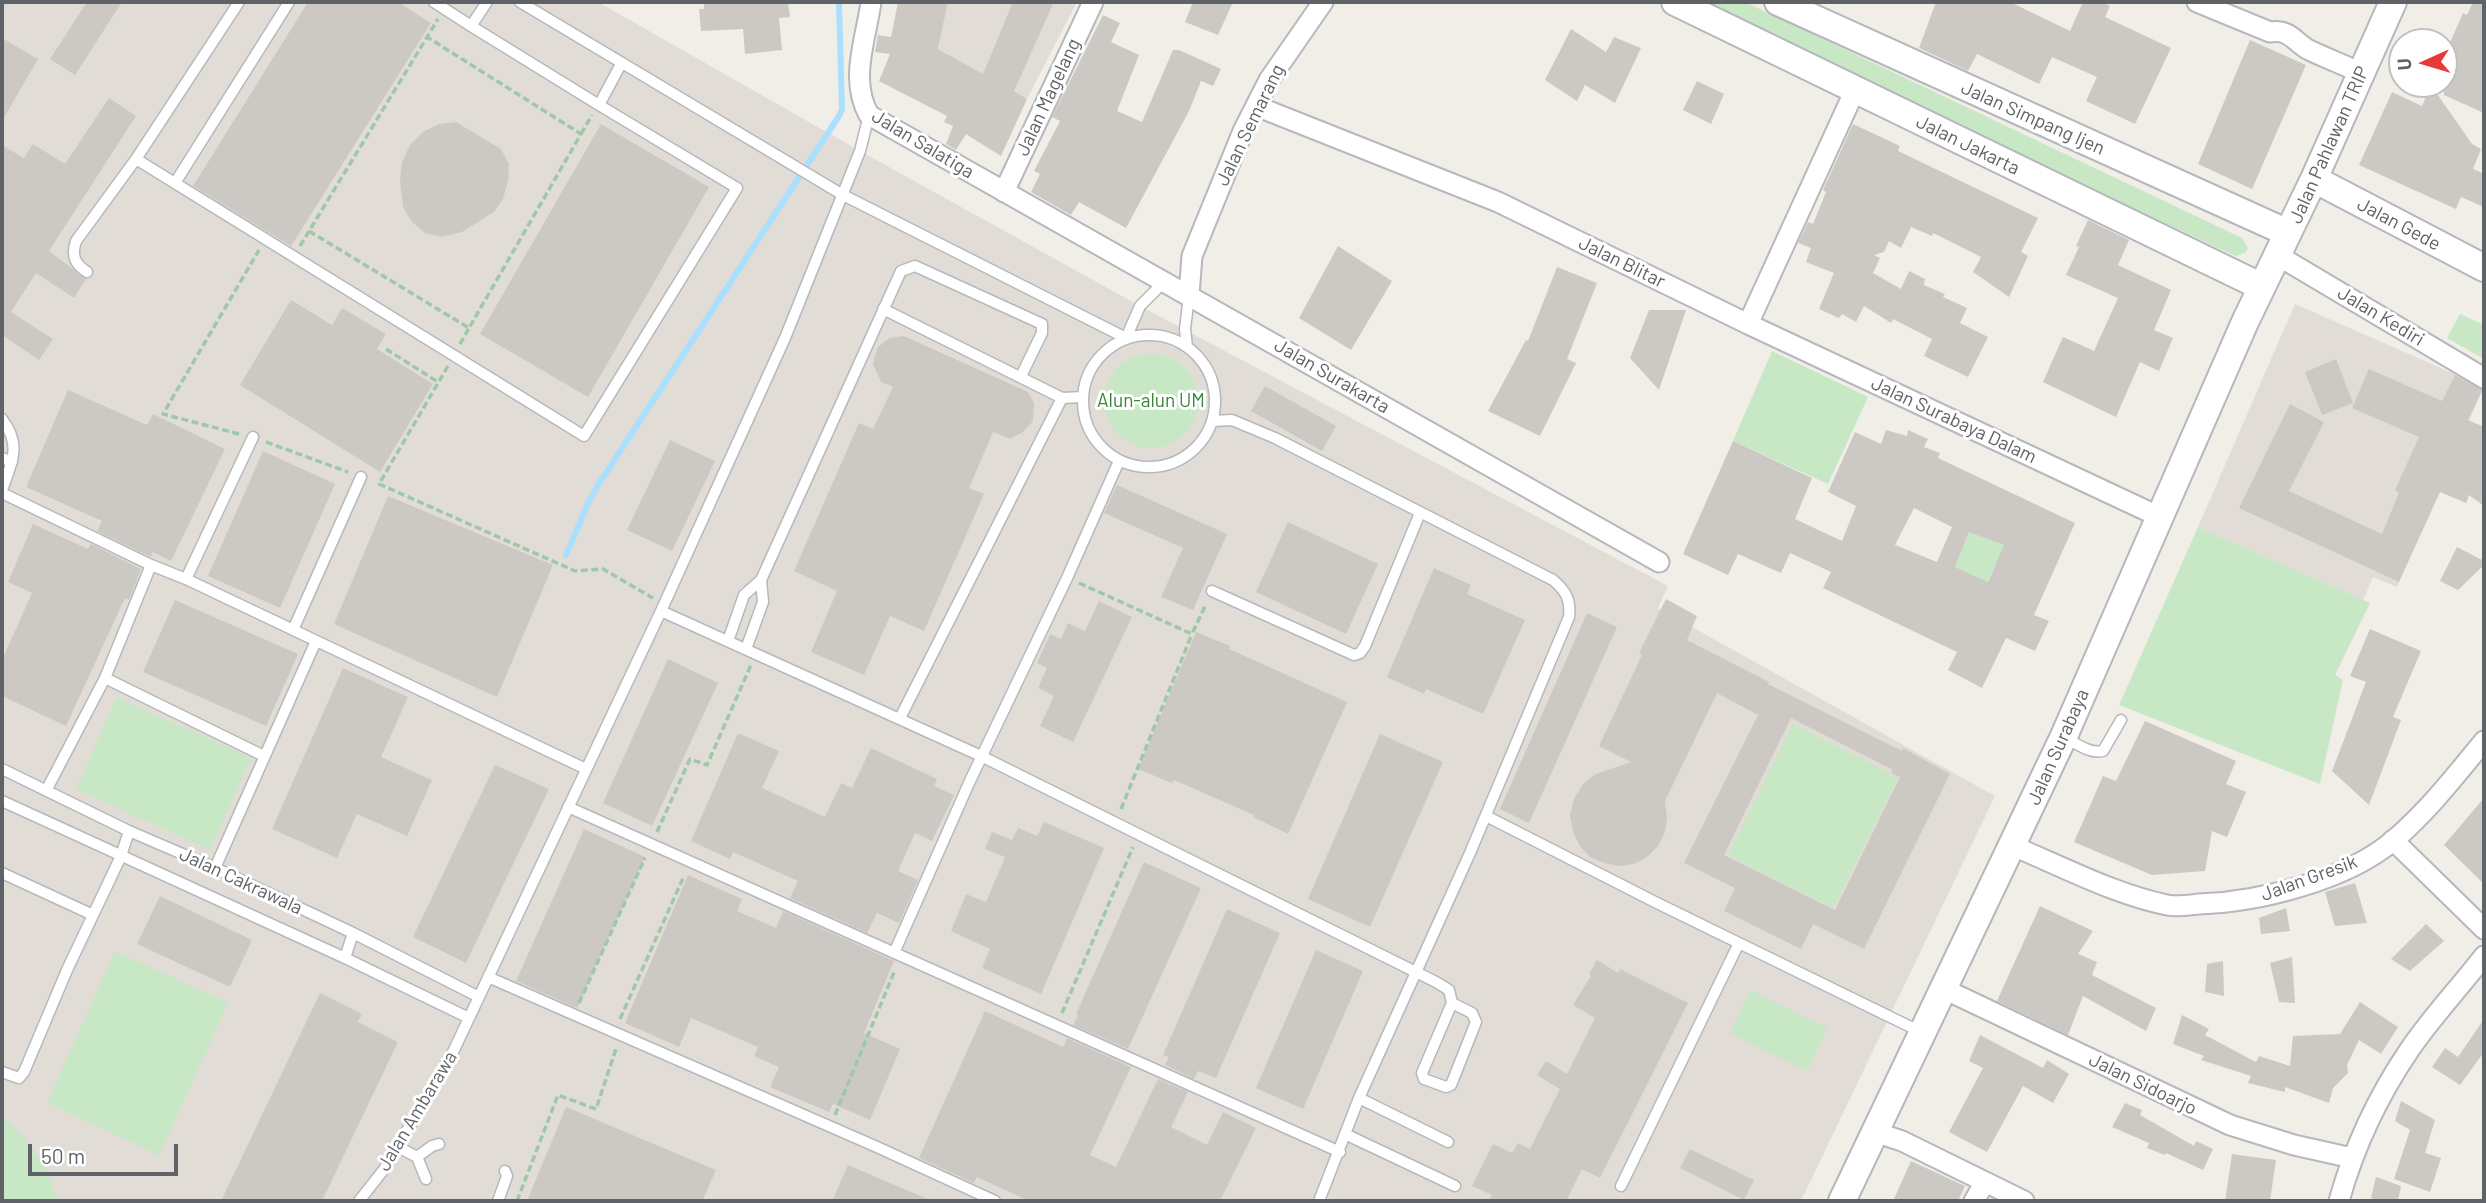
<!DOCTYPE html>
<style>
body{margin:0}
#map{position:relative;width:2486px;height:1203px;overflow:hidden;background:#f1eee8;font-family:Barlow,sans-serif}
canvas{display:block}
.frame{position:absolute;inset:0;border:4px solid #5f6367;pointer-events:none}
.north{position:absolute;left:2388px;top:28px;width:70px;height:70px;box-sizing:border-box;background:#fff;border:2px solid #bfc1c2;border-radius:50%;rotate:266deg;font-size:19px;font-weight:700;line-height:28px;text-align:center;color:#5f6367}
.north::after{content:'';display:block;margin:auto;width:24px;height:32px;background:#e73937;clip-path:polygon(50% 0,100% 100%,50% 72%,0 100%)}
.scale{position:absolute;left:28px;top:1144px;width:150px;height:32px;box-sizing:border-box;border:4px solid #5f6367;border-top:0;padding-left:9px;font-size:21px;line-height:24px;white-space:nowrap;color:#5f6367;-webkit-text-stroke:5px #fff;paint-order:stroke}
</style>
<div id="map">
<canvas width="2486" height="1203"></canvas>
<div class="frame"></div>
<div class="north">U</div>
<div class="scale">50 m</div>
</div>
<script>
const ctx = document.querySelector('canvas').getContext('2d');
ctx.lineJoin = 'round';
function fill(path, color) {
  ctx.fillStyle = color;
  ctx.fill(path, 'evenodd');
}
function strokePath(path, color, width, dash) {
  ctx.strokeStyle = color;
  ctx.lineWidth = width;
  ctx.lineCap = dash ? 'butt' : 'round';
  ctx.setLineDash(dash || []);
  ctx.stroke(path);
}
function drawText(font, color, halo, rows, align = 'center') {
  ctx.font = font + ' Barlow,sans-serif';
  ctx.lineWidth = 6;
  ctx.setLineDash([]);
  ctx.textBaseline = 'middle';
  ctx.strokeStyle = halo;
  ctx.fillStyle = color;
  for (const [text, x, y, turn = 0] of rows) {
    ctx.save();
    ctx.translate(x, y);
    ctx.rotate((+turn || 0) * Math.PI / 180);
    ctx.textAlign = isNaN(turn) ? turn : align;
    if (halo) ctx.strokeText(text, 0, 0);
    ctx.fillText(text, 0, 0);
    ctx.restore();
  }
}
fill(new Path2D(`
 M2 2H598L860 151 1140 306 1668 586 1658 608 1995 796 1801 1201H2Z
 M948 2H1077L1027 99 938 49Z
 M2295 304 2484 387 2397 587 2373 577 2363 600 2198 527Z`), '#e1ddd6');
fill(new Path2D(`
 M1694 2H1745L2242 238 2248 248 2245 253 2235 256Z
 M2460 314 2484 325V359L2447 338Z
 M1772 351 1868 397 1828 484 1733 441Z
 M1104 401a47 47 0 1 1 94 0a47 47 0 1 1-94 0Z
 M2198 527 2370 603 2335 675 2343 680 2320 784 2119 705Z
 M2011 531 1983 592 1966 584 1970 574 1955 567 1969 532Z
 M117 697 251 758 210 850 76 789Z
 M1793 724 1898 777 1833 908 1728 855Z
 M115 951 228 1003 159 1155 47 1103Z
 M1750 990 1827 1028 1807 1071 1730 1033Z
 M2 1117C30 1138 47 1168 57 1201H2Z`), '#c7e7c5');
strokePath(new Path2D(`
 M566 555 589 501 600 482 839 116 842 109 839 2`), '#aadffe', 6);
fill(new Path2D(`
 M87 2H122L75 75 50 59Z
 M308 2H398L431 23 291 246 193 186Z
 M704 2H788L790 17 779 18 782 50 745 54 743 29 701 31 699 9H704Z
 M898 2H948L938 49 983 74 1013 2H1054L1014 91 1027 99 1001 156 966 134 956 150 946 144 953 126 944 122 947 116 879 81 890 54 875 52 878 35 891 37Z
 M1193 2H1233L1218 35 1185 22Z
 M1936 2H2010L2070 31 2083 2H2101L2110 6 2105 17 2171 48 2135 124 2086 101 2097 77 2052 57 2039 84 1977 54 1968 71 1919 48Z
 M2473 2H2484V113L2444 95V56L2463 13 2467 15Z
 M1103 15 1120 23 1111 42 1139 55 1117 111 1142 122 1173 50H1179L1221 69 1213 86 1201 81 1189 111 1126 228 1079 202 1071 215 1031 192 1040 174 1034 171 1060 121 1052 117Z
 M1571 29 1606 52 1614 37 1641 48 1615 103 1585 85 1577 101 1545 80Z
 M2 38 38 59 2 121Z
 M2250 40 2306 65 2252 189 2198 164Z
 M1697 81 1724 94 1711 124 1683 110Z
 M2431 85 2472 144 2481 149 2473 169 2484 174V207L2461 197 2456 209 2359 165 2392 92 2422 106Z
 M109 98 136 116 49 251 86 279 74 298 36 273 11 312 53 339 39 360 2 335V145L24 158 33 144 65 164Z
 M456 122 501 149 509 164 508 181 503 199 494 212 462 232 441 237 425 233 411 221 403 207 400 180 402 162 410 145 423 132 439 124Z
 M601 124 709 187 588 397 480 334Z
 M1853 124 1900 146 1898 151 2038 218 2021 252 2028 256 2009 297 1973 272 1981 257 1933 233 1932 236 1911 227 1901 248 1889 241 1884 252 1874 255 1880 258 1873 273 1901 289 1909 271 1925 279 1924 285 1945 294 1943 297 1967 308 1960 323 1988 337 1968 377 1924 356 1932 339 1893 319 1891 323 1864 306 1856 322 1842 314 1839 318 1819 309 1834 273 1806 262 1811 248 1798 243 1808 222 1813 224 1826 192 1823 190Z
 M2088 220 2129 240 2118 265 2171 290 2154 330 2173 338 2159 371 2140 362 2116 417 2043 382 2063 337 2094 351 2118 298 2066 275 2079 247 2076 246Z
 M1338 246 1392 281 1351 350 1299 318Z
 M1557 267 1597 283 1567 359 1576 363 1540 436 1488 411 1526 340 1528 341Z
 M291 300 332 325 342 308 386 334 377 349 433 384 380 472 240 385Z
 M1649 310H1686L1659 390 1630 358Z
 M904 336 1028 392 1034 403 1033 421 1023 432 1010 439 993 432 969 488 984 494 924 631 890 616 864 675 811 652 837 591 794 571 859 423 873 429 893 387 881 382 873 364 877 348 889 338Z
 M2336 359 2353 403 2322 415 2305 372Z
 M2369 369 2442 401 2455 375 2482 390 2468 420 2484 427V506L2469 495 2466 503 2440 492 2399 582 2239 508 2290 404 2324 422 2289 491 2382 534 2399 493 2395 490 2419 437 2352 408Z
 M1265 386 1336 426 1322 451 1251 411Z
 M68 390 147 425 153 414 225 449 171 561 153 552 151 557 97 531 102 521 26 487Z
 M1886 430 1907 436 1908 430 1928 439 1924 447 1940 453 1938 458 2075 523 2034 615 2049 621 2035 651 2006 638 1982 688 1948 670 1957 652 1823 588 1831 572 1790 553 1781 573 1738 554 1728 575 1683 554 1733 441 1812 478 1795 519 1842 541 1856 506 1828 492 1855 432 1881 444ZM1914 508 1952 527 1937 562 1895 545ZM1969 532 2004 545 1988 582 1955 567Z
 M670 440 715 461 672 551 627 530Z
 M263 451 335 484 280 608 208 576Z
 M1117 485 1227 534 1193 610 1161 597 1183 548 1104 513Z
 M388 496 553 565 497 697 334 624Z
 M1288 522 1378 564 1346 634 1256 592Z
 M33 524 88 549 91 544 141 569 129 600 125 598 66 726 2 696V660L32 593 8 582Z
 M2457 547 2484 561V565L2458 590 2440 581Z
 M1434 568 1471 585 1467 594 1525 620 1483 714 1426 689 1424 694 1387 677Z
 M1666 599 1697 616 1687 640 1769 682 1768 684 1902 751 1903 748 1950 774 1864 949 1813 924 1801 949 1724 911 1735 888 1684 863 1758 715 1717 693 1665 801 1667 817 1665 832 1658 846 1647 857 1634 864 1619 866 1604 863 1590 857 1580 846 1573 832 1570 815 1574 799 1583 784 1596 774 1631 762 1599 746 1642 655 1639 653ZM1791 718 1893 770 1891 773 1900 777 1835 910 1724 855Z
 M175 600 298 654 266 726 143 672Z
 M1099 601 1132 617 1073 742 1040 726 1054 696 1038 688 1047 668 1037 663 1050 634 1061 639 1068 623 1085 631Z
 M1587 613 1617 627 1529 823 1500 809Z
 M2370 629 2421 651 2393 717 2401 720 2369 805 2332 771 2366 682 2350 676Z
 M1196 632 1230 646 1229 649 1347 702 1288 834 1253 817 1254 815 1174 780 1172 783 1138 769Z
 M668 659 718 683 652 826 603 803Z
 M343 668 408 697 381 757 432 780 407 836 357 814 337 858 272 829Z
 M2145 721 2236 761 2226 784 2246 792 2227 837 2212 831 2205 871 2152 875 2074 842 2103 776 2116 781Z
 M738 733 779 751 762 788 825 817 841 783 852 788 871 748 937 779 934 786 954 795 932 841 915 833 898 871 918 880 899 923 877 913 867 933 790 898 798 881 733 852 730 859 691 841Z
 M1380 734 1443 762 1370 927 1308 899Z
 M495 765 549 789 466 963 413 937Z
 M2484 798V884L2444 845Z
 M1044 822 1104 848 1041 994 982 968 990 949 951 931 966 894 986 902 1005 857 985 849 992 832 1012 840 1018 828 1037 836Z
 M584 829 645 857 577 1008 516 981Z
 M1144 862 1201 888 1128 1049 1073 1025 1078 1015 1076 1014Z
 M688 875 742 899 737 911 776 928 783 911 894 961 864 1033 900 1049 870 1120 833 1104 829 1112 770 1087 779 1067 754 1056 758 1047 691 1018 679 1047 625 1023Z
 M2355 883 2367 923 2335 926 2325 892Z
 M160 896 252 940 230 987 137 944Z
 M2040 906 2093 931 2078 954 2097 962 2092 975 2156 1008 2146 1031 2083 996 2068 1035 1997 1001Z
 M2286 908 2290 931 2261 934 2259 918Z
 M1227 909 1280 933 1216 1078 1198 1071 1194 1079 1165 1065 1169 1057 1163 1055Z
 M2426 924 2444 941 2410 971 2391 959Z
 M1316 950 1363 971 1303 1109 1256 1088Z
 M2292 957 2295 1003 2279 1002 2270 963Z
 M1597 960 1618 973 1620 969 1688 1003 1600 1178 1582 1169 1566 1201H1489L1492 1195 1472 1186 1493 1144 1512 1153 1518 1143 1530 1149 1560 1089 1537 1075 1546 1061 1567 1074 1595 1018 1573 1005 1591 976 1589 974Z
 M2223 961 2224 996 2205 992 2207 964Z
 M320 993 362 1014 358 1022 398 1042 322 1201H221Z
 M2360 1002 2398 1027 2381 1054 2359 1040 2347 1065 2348 1073 2333 1088 2329 1103 2285 1087V1092L2248 1083 2251 1076 2201 1060 2204 1056 2173 1044 2182 1015 2209 1029 2205 1035 2256 1062 2259 1056 2290 1066 2293 1036 2340 1034Z
 M985 1011 1063 1047 1067 1038 1131 1067 1090 1155 1116 1167 1158 1079 1188 1092 1171 1127 1207 1145 1223 1112 1256 1128 1220 1201H1029L977 1177 974 1183 919 1158Z
 M2484 1019V1052L2460 1085 2432 1067 2445 1048 2458 1057Z
 M1980 1035 2043 1068 2047 1060 2069 1074 2053 1103 2023 1086 1987 1152 1949 1132 1983 1068 1969 1061Z
 M2401 1101 2435 1120 2425 1153 2441 1158 2430 1192 2394 1179 2410 1130 2395 1121Z
 M2125 1103 2142 1110 2140 1115 2194 1146 2196 1141 2213 1149 2203 1170 2166 1153 2165 1155 2147 1148 2149 1143 2112 1127Z
 M566 1107 716 1170 702 1201H527Z
 M1690 1149 1754 1180 1744 1200 1680 1168Z
 M2232 1154 2276 1160 2270 1201H2225Z
 M1911 1161 1965 1186 1958 1201H1893Z
 M848 1165 932 1201H832Z
 M2376 1177 2401 1186 2398 1201H2379L2371 1198Z`), '#ccc9c4');
const service = new Path2D(`
 M434 2 471 26
 M487 2 471 26 599 105
 M520 2 843 195 1126 338 1140 306 1164 282
 M136 159 584 436 737 188 599 105 621 64
 M175 183 289 2
 M87 272C75 264 71 256 76 241L136 159 239 2
 M883 309 1062 398 1083 397
 M1083 401a66 66 0 1 1 132 0a66 66 0 1 1-132 0Z
 M1187 347 1185 329 1189 296
 M2 419C22 445 12 462 2 490
 M1212 421 1232 420 1275 438 1553 580C1566 591 1571 600 1569 617L1470 853 1359 1098 1319 1201
 M2 458 12 462
 M2 493 151 565 186 579 586 769
 M186 579 253 437
 M1212 591 1354 655 1360 653 1365 646 1420 513
 M661 611 981 756 1436 982 1449 990 1452 1003 1422 1073 1424 1079 1446 1087 1451 1085 1476 1022 1472 1013 1452 1003
 M293 630 361 477
 M728 641 744 595 761 580 901 271 915 266 1042 324V333L1021 376
 M746 649 763 602 761 580
 M105 678 264 756
 M900 718 1062 398
 M2064 737C2076 743 2089 754 2103 751L2121 720
 M2 769 129 831 215 868 353 933 479 997
 M47 789 105 678 151 565
 M2 801 345 958 469 1018
 M568 807 1340 1152
 M1486 816 1657 903 1921 1032
 M215 868 316 641
 M2 873 93 915
 M894 953 969 783 1067 578 1119 461
 M345 958 353 933
 M488 977 877 1147 995 1201
 M2 1072 19 1078 24 1072 67 970 121 856 129 831
 M1359 1098 1448 1142
 M1347 1135 1455 1186
 M398 1147 417 1157 426 1179
 M417 1157 432 1146 439 1144
 M1621 1186 1739 943
 M359 1201 385 1168 453 1052 661 611 785 338 860 151 869 115
 M498 1201 507 1176 505 1171`);
const minor = new Path2D(`
 M871 2C866 39 849 80 869 115L1659 562
 M2197 2 2270 32C2291 29 2295 43 2309 50 2326 58 2344 65 2361 73
 M1256 106 1498 202 1748 324 1855 90
 M1004 192 1093 2
 M2277 255 2484 378
 M1189 295 1192 256 1243 131 1269 80 1323 2
 M1748 324 2160 517
 M2393 840 2484 929
 M2013 846C2063 867 2114 894 2167 905 2177 907 2189 905 2199 904 2260 902 2347 880 2394 840 2428 811 2456 775 2484 741
 M1942 988 2230 1125 2294 1145 2352 1158
 M1875 1132 1902 1141 2024 1201
 M1974 1201 1985 1182
 M2339 1201C2354 1147 2378 1096 2410 1049 2432 1017 2460 987 2484 956`);
const secondary = new Path2D(`
 M1675 2 2262 287
 M1778 2 2288 233
 M2314 179 2484 268
 M1842 1201 2064 736 2245 322 2314 179 2393 2`);
strokePath(service, '#b5b8bc', 13);
strokePath(minor, '#b5b8bc', 23);
strokePath(secondary, '#b4b7bc', 30);
strokePath(new Path2D(`
 M581 134 592 115
 M309 231 469 328 581 134 427 37
 M300 246 438 19
 M460 344 469 328
 M386 349 438 382
 M448 366 379 484 575 571 603 569 653 598
 M239 434 163 414 259 250
 M266 442 348 472
 M1079 583 1192 634 1206 604
 M1121 809 1192 634
 M657 832 690 759 707 765 751 665
 M579 1003 645 858
 M1062 1013 1133 847
 M620 1019 684 876
 M835 1115 895 970
 M517 1201 558 1095 596 1109 616 1049`), '#9ec8a8', 3.5, [7, 3.5]);
strokePath(service, '#fff', 10);
strokePath(minor, '#fff', 19);
strokePath(secondary, '#fff', 26);
drawText('19px', '#5f6367', '#fff', [
 ["Jalan Magelang",1048,97,-65],
 ["Jalan Simpang Ijen",2033,118,24],
 ["Jalan Semarang",1250,125,-64],
 ["Jalan Salatiga",923,144,31],
 ["Jalan Jakarta",1968,145,26],
 ["Jalan Pahlawan TRIP",2329,145,-66],
 ["Jalan Gede",2399,224,28],
 ["Jalan Blitar",1622,262,26],
 ["Jalan Kediri",2381,316,31],
 ["Jalan Surakarta",1332,376,30],
 ["Jalan Surabaya Dalam",1954,420,25],
 ["Jalan Surabaya",2058,747,-66],
 ["Jalan Gresik",2309,878,-20],
 ["Jalan Cakrawala",241,881,25],
 ["Jalan Sidoarjo",2143,1084,26],
 ["Jalan Ambarawa",417,1111,-59]
]);
drawText('19px', '#388637', '#fff', [
 ["Alun-alun UM",1151,401]
]);
</script>
